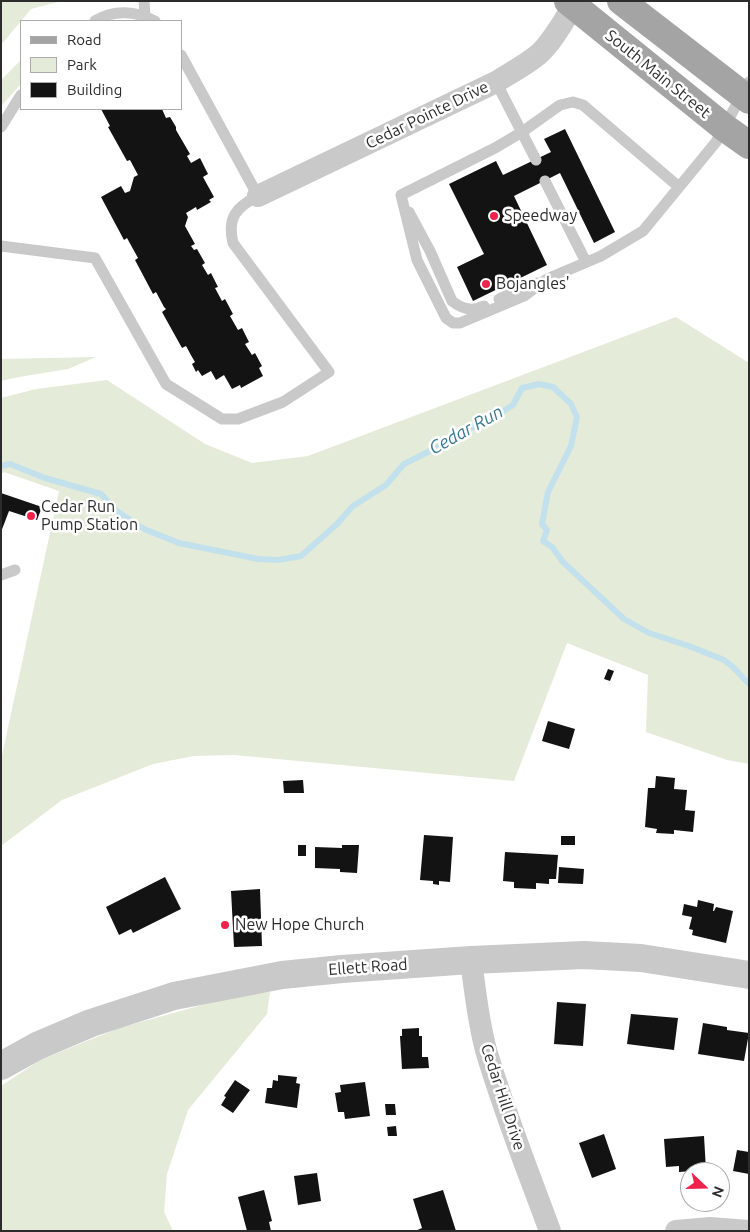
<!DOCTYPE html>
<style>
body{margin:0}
#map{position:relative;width:750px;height:1232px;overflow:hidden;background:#fff;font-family:Ubuntu,sans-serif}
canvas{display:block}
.frame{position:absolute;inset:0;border:2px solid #2c2c2c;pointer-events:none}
.legend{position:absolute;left:20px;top:20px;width:162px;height:90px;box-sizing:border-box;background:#fff;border:1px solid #ababab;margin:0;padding:6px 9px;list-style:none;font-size:15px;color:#2c2c2c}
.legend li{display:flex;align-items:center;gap:10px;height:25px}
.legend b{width:25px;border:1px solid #ababab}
.north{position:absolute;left:680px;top:1162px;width:50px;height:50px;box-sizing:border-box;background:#fff;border:1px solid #ababab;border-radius:50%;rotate:111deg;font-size:14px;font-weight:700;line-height:20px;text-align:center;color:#2c2c2c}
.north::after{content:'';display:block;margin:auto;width:18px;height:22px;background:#ee224a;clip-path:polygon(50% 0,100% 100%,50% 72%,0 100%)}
</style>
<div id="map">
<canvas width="750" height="1232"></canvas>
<div class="frame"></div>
<ul class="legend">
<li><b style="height:6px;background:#a4a4a4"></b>Road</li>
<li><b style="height:14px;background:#e4ebd8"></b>Park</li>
<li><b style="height:14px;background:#131313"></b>Building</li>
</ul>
<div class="north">N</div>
</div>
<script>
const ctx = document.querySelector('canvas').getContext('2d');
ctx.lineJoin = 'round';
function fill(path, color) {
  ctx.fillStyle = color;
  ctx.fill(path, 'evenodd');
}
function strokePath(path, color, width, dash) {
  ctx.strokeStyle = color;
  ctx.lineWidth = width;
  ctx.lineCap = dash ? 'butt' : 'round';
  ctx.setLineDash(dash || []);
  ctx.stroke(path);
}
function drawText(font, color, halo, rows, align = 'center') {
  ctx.font = font + ' Ubuntu,sans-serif';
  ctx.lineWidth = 5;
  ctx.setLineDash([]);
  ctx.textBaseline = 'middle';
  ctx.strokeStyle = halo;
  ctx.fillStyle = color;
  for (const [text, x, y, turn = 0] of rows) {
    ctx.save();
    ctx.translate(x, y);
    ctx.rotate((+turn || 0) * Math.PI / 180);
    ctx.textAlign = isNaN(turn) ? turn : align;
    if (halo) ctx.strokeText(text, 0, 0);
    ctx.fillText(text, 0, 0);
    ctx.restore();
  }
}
fill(new Path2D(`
 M1 1H62L31 9 1 45Z
 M21 60V84L1 106V80Z
 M676 317 749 363V764L727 760 646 732 648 675 567 643 514 781 234 755 194 756 153 764 62 800 1 846V760L59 491 4 472 1 474V398L36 389 107 380 205 444 252 463 308 456Z
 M96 357 68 369 19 377 1 381V359Z
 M270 992 267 1014 188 1110 167 1174 164 1212 173 1231H1V1086L40 1060 119 1028 242 994Z`), '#e4ebd8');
strokePath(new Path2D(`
 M1 466 10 464 45 478 101 494 118 512 144 529 179 543 258 559 278 560 301 556 337 524 353 506 386 485 404 464 454 439 468 429 486 422 513 405 522 388 539 384 553 387 571 404 577 417 571 446 548 492 542 524 547 530 543 541 552 547 563 562 624 619 649 633 689 646 724 660 733 667 749 684`), '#c2e1ec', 6);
fill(new Path2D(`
 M101 109H162L166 118 170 117 176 127V130L190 154 187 156 191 163 200 158 208 174 203 177 214 197 209 200 211 202 197 210 196 207 186 213 188 217 185 226 195 244 191 246 194 250 197 249 205 263 202 265 208 275 211 273 218 287 215 288 222 301 225 299 233 314 230 316 238 330 242 328 249 342 245 344 252 355 255 353 262 366 259 368 263 376 241 388 240 385 232 389 224 375 216 380 211 371 202 376 198 370 196 372 192 364 195 362 192 357 186 346 182 348 162 312 166 309 164 307 156 292 153 294 135 260 138 258 127 238 124 240 101 197 121 186 125 193 130 191 134 177 138 175 130 160 127 161 108 127 110 126Z
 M565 129 615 232 594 243 560 173 514 196 547 265 473 301 457 267 484 254 449 184 496 161 503 175 551 152 544 139Z
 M1 493 42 507 37 520 9 511 1 532Z
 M608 669 614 671 610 681 604 679Z
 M548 721 575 729 569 749 542 741Z
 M656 776 675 778 674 789 687 790 685 810 695 811 693 832 674 830V834L656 833 657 829 645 827 648 788H655Z
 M303 780 304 793H284L283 781Z
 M424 835 453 837 450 882 439 881V885L433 884V881L420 880Z
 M561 836H575V845H561Z
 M298 845H306V856H298Z
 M342 845H359L357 873 340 872V869L315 868V847L342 848Z
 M505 852 558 855 556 879H549V884L536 883V889L514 888V882L503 881Z
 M559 867 584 869 583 884 558 883Z
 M165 877 181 909 133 933 131 929 119 935 106 907Z
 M260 889 262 946 234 947 231 891Z
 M698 900 714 904 713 911H714L716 907 733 911 726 943 692 935 693 930 689 929 692 917 682 915 684 904 697 907Z
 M557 1002 586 1004 583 1046 554 1044Z
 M631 1014 678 1018 674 1050 627 1044Z
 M703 1023 727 1027V1030L749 1033 744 1061 698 1054Z
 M419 1028V1036H422V1057H428L429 1068 402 1069 400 1036H402V1029Z
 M278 1075 297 1077 296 1083 300 1084 297 1108 265 1103 267 1088H272L273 1080 278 1081Z
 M235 1080 250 1090 233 1113 221 1105 226 1097 224 1096Z
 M365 1082 370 1116 345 1119 344 1112H338L335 1093 341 1092 340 1085Z
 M385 1104H395L396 1115H386Z
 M396 1126 397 1136H388L387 1127Z
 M604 1134 616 1169 592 1178 579 1143Z
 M704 1136 706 1170 679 1172V1166L666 1167 664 1139Z
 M737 1150 749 1152V1174L733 1171Z
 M317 1173 321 1201 298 1205 294 1176Z
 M264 1190 272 1221 269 1222 271 1231H247L238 1197Z
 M443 1190 456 1231H415L422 1228 413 1199Z`), '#131313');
strokePath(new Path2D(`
 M144 1 145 16
 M95 21C114 9 136 11 155 21
 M496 82 536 160
 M1 127 21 95
 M545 181 586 262
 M401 195 417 260 446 318 453 323H460L524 296 547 279 601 256 643 231 716 142 749 82
 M401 195 495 148 522 132 560 105 573 102 583 105 679 187
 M409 212 430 251 452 301C462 309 472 312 484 306
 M1 246 95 258 166 384 222 419H238L283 402 329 372 233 243C227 218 236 207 258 196L181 55
 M499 299 520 288 537 283
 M1 575 15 570`), '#c9c9c9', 11);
strokePath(new Path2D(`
 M258 196 496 82C510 73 526 65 539 54 553 41 563 22 573 6
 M471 960C475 990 478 1021 486 1050 504 1112 528 1171 550 1231
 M676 1231 710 1228 748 1231`), '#c9c9c9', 22);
strokePath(new Path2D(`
 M1 1066 37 1046 91 1023 174 996 282 975 342 969 471 960 584 955 641 958 749 975`), '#c9c9c9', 28);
strokePath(new Path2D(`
 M568 1 725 128 749 145
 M621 1 749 100`), '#a4a4a4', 28);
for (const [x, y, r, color] of [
 [494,216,5,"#ee224a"],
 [486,284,5,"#ee224a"],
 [31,516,5,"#ee224a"],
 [225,925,5,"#ee224a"]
]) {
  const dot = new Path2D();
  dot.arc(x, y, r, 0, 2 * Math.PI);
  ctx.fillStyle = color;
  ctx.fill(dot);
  strokePath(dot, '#fff', 2);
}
drawText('16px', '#2c2c2c', '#fff', [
 ["South Main Street",658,74,39],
 ["Cedar Pointe Drive",427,115,-26],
 ["Ellett Road",368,967,-4],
 ["Cedar Hill Drive",503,1097,72]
]);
drawText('16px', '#2c2c2c', '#fff', [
 ["Speedway",504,216],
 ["Bojangles'",496,284],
 ["Cedar Run",41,507],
 ["Pump Station",41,525],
 ["New Hope Church",235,925]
], 'left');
drawText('italic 18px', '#367991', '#fff', [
 ["Cedar Run",466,430,-29]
]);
</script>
